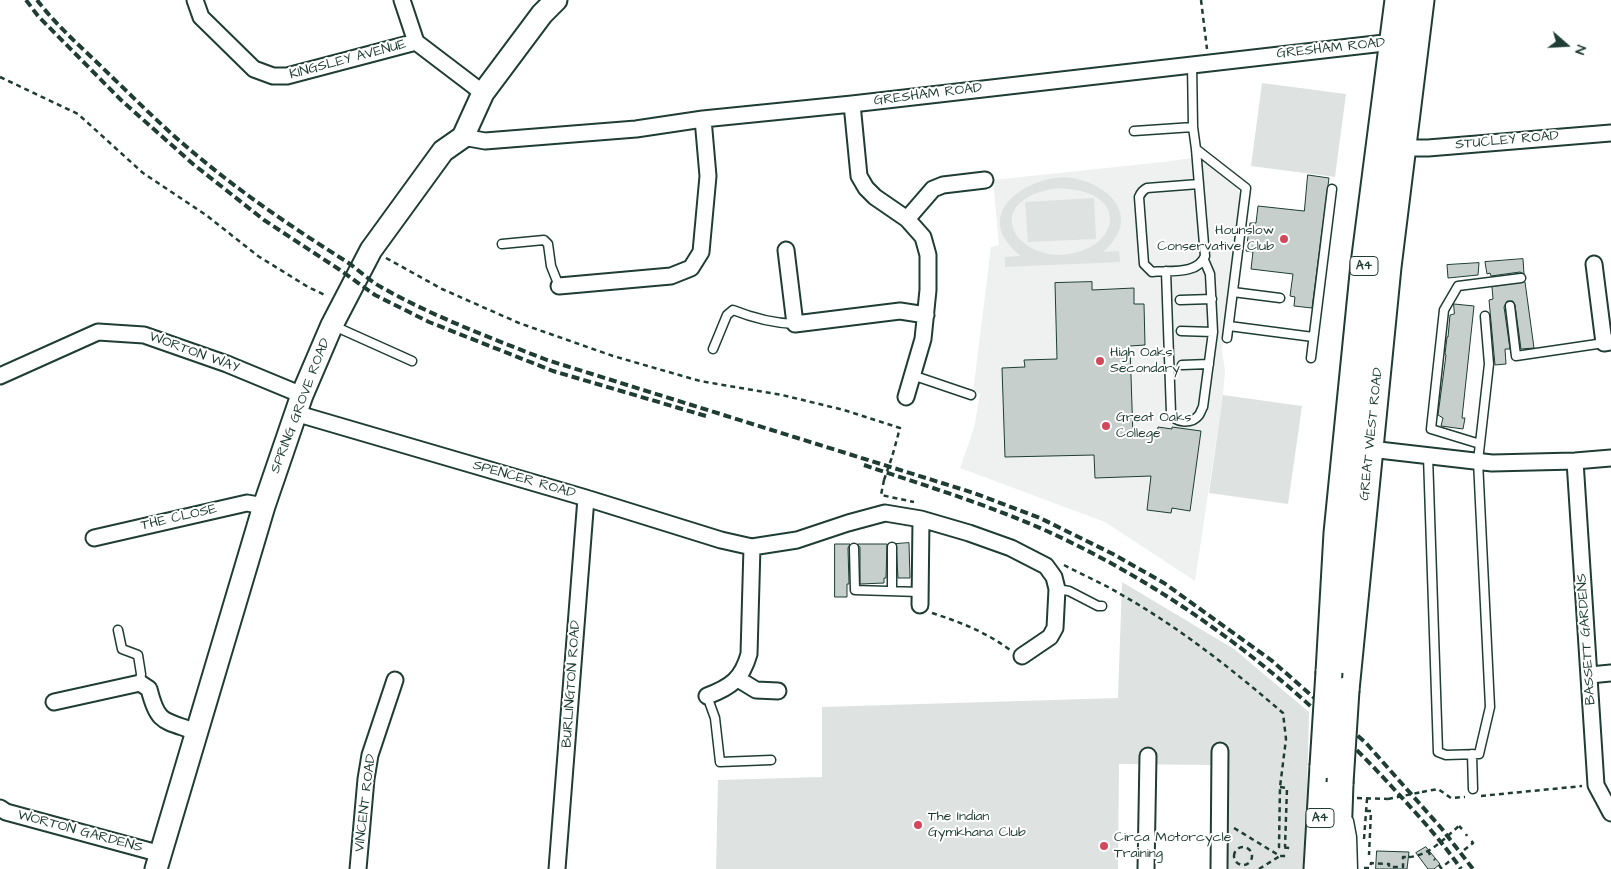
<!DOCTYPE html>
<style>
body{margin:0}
#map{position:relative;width:1611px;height:869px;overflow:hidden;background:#fff;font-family:"Architects Daughter",sans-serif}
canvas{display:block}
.north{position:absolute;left:1541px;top:20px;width:50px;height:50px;-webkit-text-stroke:4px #fff;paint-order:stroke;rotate:109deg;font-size:14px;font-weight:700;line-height:20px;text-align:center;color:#1f3d34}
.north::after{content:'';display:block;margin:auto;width:18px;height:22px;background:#1f3d34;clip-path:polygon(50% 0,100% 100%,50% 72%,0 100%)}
</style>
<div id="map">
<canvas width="1611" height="869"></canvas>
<div class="north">N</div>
</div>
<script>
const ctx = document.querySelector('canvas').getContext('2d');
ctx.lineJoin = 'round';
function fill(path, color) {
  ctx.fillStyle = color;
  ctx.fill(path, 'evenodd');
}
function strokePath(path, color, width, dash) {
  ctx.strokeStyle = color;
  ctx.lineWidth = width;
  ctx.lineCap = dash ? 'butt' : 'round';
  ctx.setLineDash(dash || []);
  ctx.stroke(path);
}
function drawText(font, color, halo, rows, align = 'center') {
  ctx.font = font + ' "Architects Daughter",sans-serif';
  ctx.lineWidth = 4;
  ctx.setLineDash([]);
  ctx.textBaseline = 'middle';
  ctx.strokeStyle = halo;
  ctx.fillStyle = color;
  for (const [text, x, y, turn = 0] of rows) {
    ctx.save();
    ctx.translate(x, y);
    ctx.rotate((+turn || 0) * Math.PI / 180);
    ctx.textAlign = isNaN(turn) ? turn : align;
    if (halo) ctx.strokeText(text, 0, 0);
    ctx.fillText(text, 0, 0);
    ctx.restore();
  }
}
fill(new Path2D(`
 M1198 157 1235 185 1241 195 1222 350 1225 371 1223 395 1195 581 1105 522 960 468 974 428 980 394 973 392 991 247 999 245 993 180 1163 162Z`), '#eef1f0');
fill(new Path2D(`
 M1262 83 1346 94 1335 177 1251 166Z
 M1065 177C1107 181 1145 216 1103 252L1119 251 1120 262 1005 267V257L1021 256C971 217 1020 179 1065 177ZM1051 189C1071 187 1109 192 1110 219 1110 231 1101 241 1092 246 1030 280 970 206 1051 189Z
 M1094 198 1096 239 1028 242 1025 202Z
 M1223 395 1302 406 1288 504 1209 493Z
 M1122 582 1234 649 1309 712 1305 869H1211L1212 765 1119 764 1118 869H716L718 780 822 777V707L1118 698Z`), '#dee3e2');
const building = new Path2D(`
 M1308 175 1329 178 1312 308 1294 306 1295 297 1290 296 1293 274 1251 269 1253 252 1246 251 1250 223H1256L1258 206 1304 211Z
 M1523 259 1524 274 1520 272 1491 276 1490 273 1487 274 1485 262Z
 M1479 263 1478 275 1448 278 1447 265Z
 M1092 282V290L1134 288V304H1144L1145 345 1130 346 1133 437 1157 436 1158 427 1172 429V427L1201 431 1190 511 1172 508 1171 513 1147 510 1151 476 1095 478 1094 455 1005 457 1002 368 1025 367 1024 360 1057 359 1055 283Z
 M1525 282 1534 348 1521 349 1515 305 1513 301H1507L1504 307 1510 349H1505L1506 364 1495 365 1489 300 1493 299 1492 287Z
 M1454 304 1474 306 1462 418H1465L1463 429 1441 426 1443 418 1438 415 1446 355 1445 354 1447 337H1448L1450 315 1454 314Z
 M909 543 910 578H898L896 544Z
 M835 544H850L848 548 849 584H847V597H835Z
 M858 544H887L886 578H884V583L860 584V548Z
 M1426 847 1440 864 1434 869H1428L1416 853Z
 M1377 851 1409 852 1407 869H1376Z`);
fill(building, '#c7cfcc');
strokePath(building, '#1f3d34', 1);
const service = new Path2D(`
 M1192 64 1193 127 1196 149 1246 188 1227 338
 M1134 131 1193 127
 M1196 149 1205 256C1198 275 1169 270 1152 272L1144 264 1139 197C1141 192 1143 190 1147 188L1199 184
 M502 244 544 240 548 244 551 266 559 286
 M1166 271 1171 413C1175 424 1192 424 1199 415 1200 414 1202 408 1203 407L1213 332 1210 274 1204 260
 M1233 292 1280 298
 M1180 300 1212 299
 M1510 306 1516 356 1604 343
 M334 326 412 361
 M1229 326 1313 337
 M1181 331 1213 332
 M713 349 727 315 733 310C753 318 772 323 795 324
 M1311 358 1332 189
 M1182 365 1209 364
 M912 375 971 395
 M1480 444 1431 429 1444 310 1458 286 1521 278
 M1428 456 1438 752 1446 755 1479 754 1490 707 1478 461 1489 364 1485 316
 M892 547V590
 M854 548 855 590 920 592
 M1057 589 1069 591 1098 606H1102
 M118 630 122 649 138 655 141 674 140 683
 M707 696 715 718 720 762 771 760
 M1472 754 1473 789
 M1349 821 1352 837 1353 869`);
const minor = new Path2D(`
 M195 0 201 17 254 69 273 76H287L416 42
 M402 0 416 42 483 93
 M852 104 859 176 866 188 875 197 907 219 923 237 928 255V290L923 339 906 397
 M463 137 485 141 636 129 703 119 852 104 1393 42
 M1402 148H1428L1611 133
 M907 219 933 189 943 185 985 180
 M786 250 795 324 900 311 926 315
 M1594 264 1604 343 1611 342
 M559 286 671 276 691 268 701 252 708 176 703 119
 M0 376 98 332 144 335 227 364 302 395
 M295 413 586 498 721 540 752 547 797 540 848 523 885 513 921 519
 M1370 449 1492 463 1575 461 1611 458
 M1575 461 1596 785 1611 813
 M94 538 247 503 264 506
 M920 605 921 519 969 533 1011 548 1046 566 1054 577 1057 589 1055 628 1050 637 1022 656
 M1590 675 1611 673
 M738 679 756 690 778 691
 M707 696C731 687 742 679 749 654L752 547
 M54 702 140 683 149 689C158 725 164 720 197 732
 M0 808 6 812 161 854
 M358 869 366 779 370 755 395 680
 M557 869 586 498
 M1146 869 1148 756
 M1219 869 1220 751`);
const secondary = new Path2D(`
 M156 869 264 506 302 395 332 325 371 250 443 151 463 137 483 93 542 14 556 0`);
const trunk = new Path2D(`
 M1329 672 1337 533 1364 264 1398 0
 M1346 690 1388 267 1421 0
 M1317 869 1323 766
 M1337 869 1340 783`);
strokePath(service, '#1f3d34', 11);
strokePath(minor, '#1f3d34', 19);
strokePath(secondary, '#1f3d34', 25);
strokePath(trunk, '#1f3d34', 29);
strokePath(new Path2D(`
 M1201 0 1207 49
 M0 77 78 114 143 173 206 215 258 256 308 287 327 296
 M386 258 442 289 519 323 613 356 700 381 782 395 844 410 900 428 892 457
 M884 480 881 495 914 502
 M1064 565C1083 575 1104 584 1122 595 1180 628 1233 670 1283 713L1286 739 1280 787 1279 847 1290 848
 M932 613C960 622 986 632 1010 650
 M1280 787 1287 788 1285 847
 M1422 792 1438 789 1451 798 1465 797
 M1481 796 1582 786
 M1357 798 1388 799
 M1366 811H1371L1369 855
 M1459 826 1462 829
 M1234 828 1280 856H1289
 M1466 834 1467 836
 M1364 839 1367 799
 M1234 856a9 9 0 1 1 18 0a9 9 0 1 1-18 0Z
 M1464 850 1473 843 1471 840
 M1428 851 1430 855
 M1434 859 1435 860
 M1439 865 1441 868 1451 860
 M1364 868H1370L1371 863 1389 864V867H1403V857H1409
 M1259 869 1280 856`), '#1f3d34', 2.5, [5, 4]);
strokePath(service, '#fff', 8);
strokePath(minor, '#fff', 15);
strokePath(secondary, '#fff', 21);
strokePath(trunk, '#fff', 25);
strokePath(new Path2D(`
 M26 0 38 16 121 100 193 164 264 220 340 270 375 295 429 322 553 371 706 416
 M37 0C59 29 87 52 113 78 138 102 162 126 188 148 237 190 290 226 344 260 357 268 368 280 381 287 434 317 491 338 547 360L974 493 1040 518 1113 554 1164 583 1271 660 1366 743 1442 829 1473 869
 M864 465C926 486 989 505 1049 532 1180 592 1296 682 1393 788 1417 814 1441 840 1461 869`), '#1f3d34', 4, [8, 4]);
const trunkBridge = new Path2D(`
 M1323 766 1329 672
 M1340 783 1346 690`);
strokePath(trunkBridge, '#1f3d34', 29, []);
strokePath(new Path2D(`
 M884 480 892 457
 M1388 799 1422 792
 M1409 857C1429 856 1446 837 1460 825`), '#1f3d34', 2.5, [5, 4]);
strokePath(trunkBridge, '#fff', 25);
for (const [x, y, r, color] of [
 [1284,239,5,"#d1495b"],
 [1100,361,5,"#d1495b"],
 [1106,426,5,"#d1495b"],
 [918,825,5,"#d1495b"],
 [1104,846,5,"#d1495b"]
]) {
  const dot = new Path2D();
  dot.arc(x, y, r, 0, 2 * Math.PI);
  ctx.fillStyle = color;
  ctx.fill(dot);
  strokePath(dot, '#fff', 2);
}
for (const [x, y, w] of [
 [1364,266,28],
 [1320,818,28]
]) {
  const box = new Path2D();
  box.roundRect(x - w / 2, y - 9.5, w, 19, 4);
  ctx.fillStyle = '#fff';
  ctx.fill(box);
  strokePath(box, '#1f3d34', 1);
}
drawText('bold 12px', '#1f3d34', null, [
 ["A4",1364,266],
 ["A4",1320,818]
]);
drawText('14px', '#1f3d34', '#fff', [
 ["GRESHAM ROAD",1331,49,-6],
 ["KINGSLEY AVENUE",348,60,-15],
 ["GRESHAM ROAD",928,95,-7],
 ["STUCLEY ROAD",1507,141,-5],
 ["WORTON WAY",194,353,20],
 ["SPRING GROVE ROAD",301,406,-69],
 ["GREAT WEST ROAD",1372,434,-84],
 ["SPENCER ROAD",524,480,16],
 ["THE CLOSE",179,518,-13],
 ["BASSETT GARDENS",1587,639,-94],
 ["BURLINGTON ROAD",572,684,-86],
 ["VINCENT ROAD",366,803,-83],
 ["WORTON GARDENS",80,832,15]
]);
drawText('14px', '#1f3d34', '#fff', [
 ["Hounslow",1274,231,"right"],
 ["Conservative Club",1274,247,"right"],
 ["High Oaks",1110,353],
 ["Secondary",1110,369],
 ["Great Oaks",1116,418],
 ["College",1116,434],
 ["The Indian",928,817],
 ["Gymkhana Club",928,833],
 ["Circa Motorcycle",1114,838],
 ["Training",1114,854]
], 'left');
</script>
